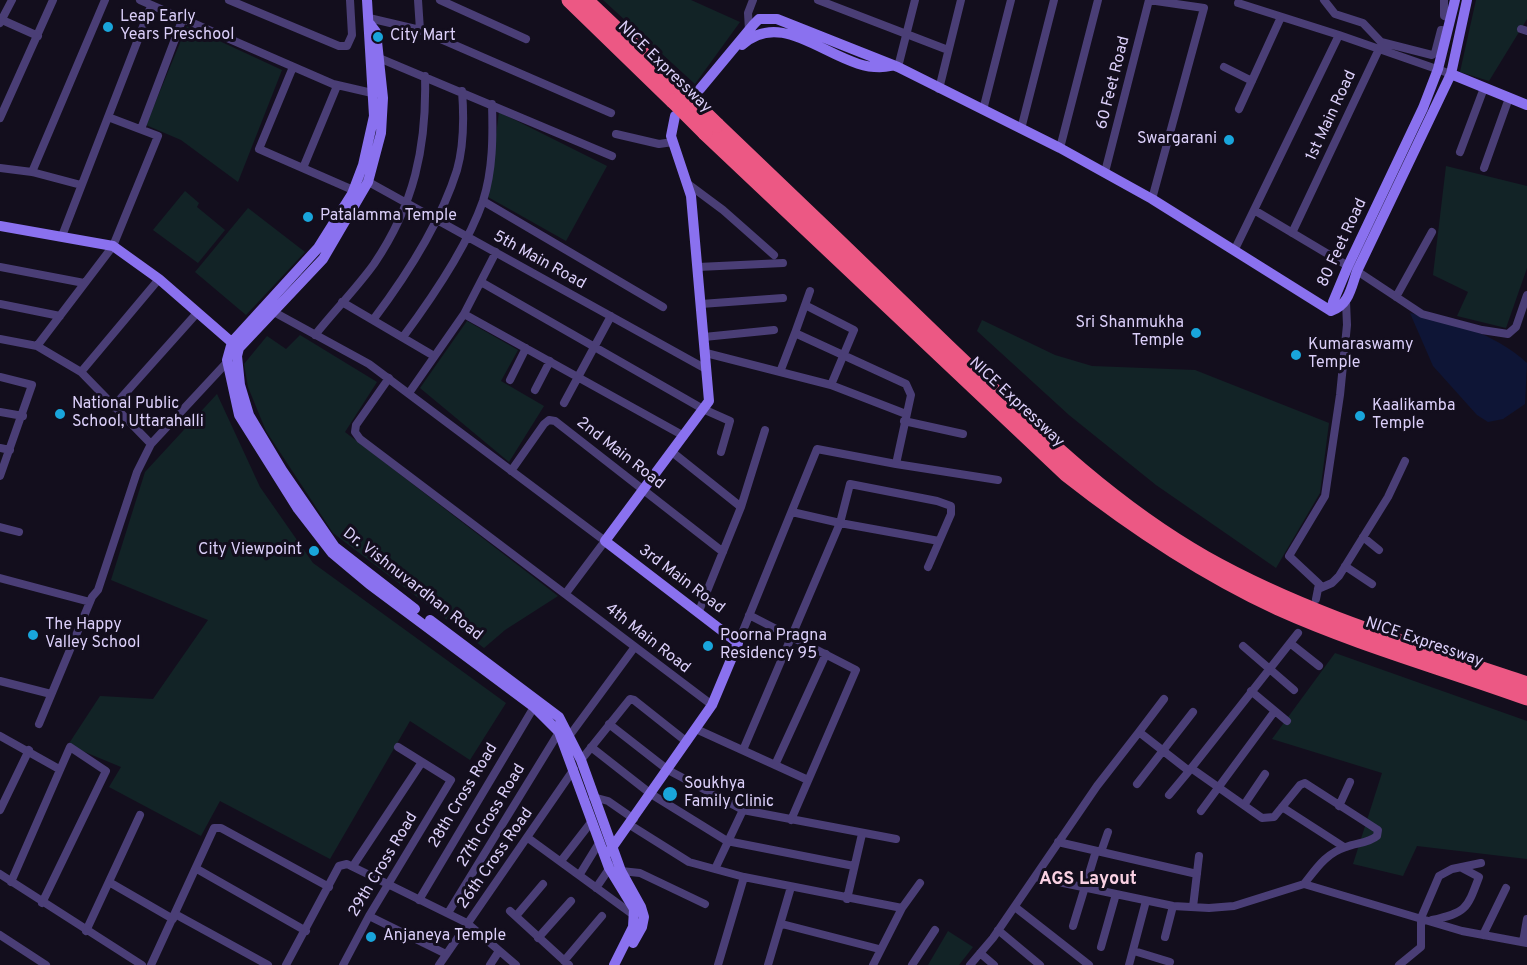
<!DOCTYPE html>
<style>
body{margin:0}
canvas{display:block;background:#130e1d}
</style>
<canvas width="1527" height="965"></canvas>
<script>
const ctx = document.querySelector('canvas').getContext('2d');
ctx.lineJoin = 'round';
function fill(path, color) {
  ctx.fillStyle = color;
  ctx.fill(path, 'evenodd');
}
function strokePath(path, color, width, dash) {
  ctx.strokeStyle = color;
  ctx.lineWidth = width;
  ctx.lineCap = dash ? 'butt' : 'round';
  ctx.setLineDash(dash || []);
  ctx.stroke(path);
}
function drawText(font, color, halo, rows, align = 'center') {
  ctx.font = font + ' Overpass,sans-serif';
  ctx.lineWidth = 6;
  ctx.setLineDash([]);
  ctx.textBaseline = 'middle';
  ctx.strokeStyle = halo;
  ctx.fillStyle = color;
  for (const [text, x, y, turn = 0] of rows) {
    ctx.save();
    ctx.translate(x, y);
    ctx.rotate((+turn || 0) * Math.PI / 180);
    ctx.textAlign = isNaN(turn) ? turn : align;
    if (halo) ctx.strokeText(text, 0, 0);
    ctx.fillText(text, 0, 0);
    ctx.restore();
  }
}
fill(new Path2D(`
 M603 0H691L740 22 695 84Z
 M1476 0H1527V19L1489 81 1460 72Z
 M187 26 282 70 238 182 181 140 146 125Z
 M499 112 607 166 566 241 488 197Z
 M1446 166 1527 186V268L1506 328 1457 316 1468 292 1433 275Z
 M185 191 199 203 197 207 225 230 198 263 153 230Z
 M248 208 305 252 246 315 195 272Z
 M982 320 1055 355 1092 366 1195 370 1329 423 1320 493 1276 568 1156 485 1069 415 977 331Z
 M467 321 518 350 501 381 544 406 509 462 420 388Z
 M300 335 377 382 345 432 558 596 505 630 484 648 333 533 266 431 248 387 244 364 267 336 286 349Z
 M217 394 260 487 313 563 506 703 470 760 410 721 330 859 220 801 201 836 109 787 121 767 68 745 100 696 153 699 208 620 111 580 145 472Z
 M1335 653 1527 721V859L1417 846 1403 876 1353 864 1382 773 1272 739Z
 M948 931 973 947 959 965H928Z`), '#122326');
fill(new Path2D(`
 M1410 313C1453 322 1494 333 1527 363L1525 404 1503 419 1488 422 1477 415 1433 366Z`), '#0e1536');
strokePath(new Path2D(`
 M140 0 333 84 372 93
 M229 0 339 46H347L352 35 350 0
 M440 0 526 39
 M818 0 948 50
 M1149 0 1204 8 1152 199
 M1324 0 1335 14 1363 23 1381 42 1432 55 1435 53 1441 30 1447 31
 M1444 0V16L1450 18
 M369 18 420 30 418 0
 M0 19 38 36
 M0 23 12 0
 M1521 29 1527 31
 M420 30 611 113
 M749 30 748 13 753 0
 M1339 35 1451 74
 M379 58 612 156
 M293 67 259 149 353 190
 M898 67 915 0
 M1224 67 1252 81
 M939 89 961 0
 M1239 109 1281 17
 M983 110 1011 0
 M0 118 53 0
 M141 129 183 18
 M1021 129 1054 0
 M616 134 659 144 673 142
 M1060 148 1098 0
 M1460 152 1484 88
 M0 168 32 172 81 185
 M303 168 337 86
 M1484 168 1509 98
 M32 172 105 0
 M1105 172 1149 0
 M365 180 706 369
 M688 184 723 210 774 255
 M483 201 663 307
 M1254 210 1348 266
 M1292 233 1379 49
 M62 236 151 6
 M1235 249 1339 35 1238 3
 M0 267 84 283
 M698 267 783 263
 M1357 271 1422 314 1482 330 1508 334 1516 327 1527 295
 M481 282 703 409 730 421 721 452
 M1396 297 1432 232
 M342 302 434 356
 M0 304 60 316
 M701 304 783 298
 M805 305 854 330 831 385
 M272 311 369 364 605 541 566 593
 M464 314 684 436
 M373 320C407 275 440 224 457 170 464 145 464 116 462 91
 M795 333 810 291
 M315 335C334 311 356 289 374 264 414 205 427 147 425 76
 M403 337C432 298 467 247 483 201 493 170 493 136 492 104
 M704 337 774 330
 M0 339 37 346 81 372 151 444
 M37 346 113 246 158 136 108 117
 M706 353 831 385 906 414
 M81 372 159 279
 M0 377 32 385 0 476
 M389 378 356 425 355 432 360 439 712 705
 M510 380 526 348
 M535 390 550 361
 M409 393 464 314 496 252
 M564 403 611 316
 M113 407 197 313
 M0 412 23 416
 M904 421 963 434
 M0 448 10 450
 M672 452 741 507
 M896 464 998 480
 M511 471 544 424 549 420 555 421 723 552
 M0 527 19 532
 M1363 537 1379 550
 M1345 566 1372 584
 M928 567 951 514V506L937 501 850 484 840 523 939 541
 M0 578 90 602
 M1318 589 1332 583 1339 576 1388 497 1405 461
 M1316 599 1319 584 1289 556 1325 496 1340 395 1347 325 1346 302
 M699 611 741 507 765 430
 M749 615 856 670 791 820
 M738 643 817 449 896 464 911 395 906 384 795 333 780 372
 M1290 643 1319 666
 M1243 646 1294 690
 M0 681 51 694
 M1251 691 1287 721
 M39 724 92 597 98 590 137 472 151 444 230 359
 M609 724 668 770 743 810 896 839
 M696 729 808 780
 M1139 732 1164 699
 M570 735 634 648
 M0 736 59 769
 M591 747 651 794 727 841 854 866
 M743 750 840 523 792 512
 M581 760 630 699 634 700 687 742
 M775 765 826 654
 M1191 768 1262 818 1274 817 1300 785 1305 783 1378 830 1377 836C1369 843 1356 843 1346 847 1326 853 1316 869 1304 884
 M1137 784 1193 712
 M1169 795 1189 771
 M593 797 608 801 634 819
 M1244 805 1265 774
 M1339 806 1350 782
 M1282 807 1344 847
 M0 810 29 750
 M1201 811 1274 712
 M630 825 689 862 744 877
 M528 838 635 916
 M1058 842 1197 874
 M1101 852 1108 832
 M561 861 592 821
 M353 866 422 762
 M197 869 306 931
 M715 869 743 810
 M621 871 640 873 705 904
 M0 874 142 965
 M580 874 599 843
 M1035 877 1173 906 1209 908 1234 906 1304 884 1462 931 1527 943
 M11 882 70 747 106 771 42 903
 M109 882 173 919
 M596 888 611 866
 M847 899 862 834
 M419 900 534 707
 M1015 907 1089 965
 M1193 907 1199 856
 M902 908 920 883
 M510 911 569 965
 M448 913 559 732
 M175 914 268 965
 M369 916 446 954
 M516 916 543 884
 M1432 920C1466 913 1467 909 1479 877L1462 868
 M782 924 879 949
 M1073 926 1096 851
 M998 930 1040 965
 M86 931 140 815
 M0 935 46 965
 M1483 935 1506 888
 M1165 937 1173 906
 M538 938 571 901
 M1523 942 1527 919
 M1101 947 1116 894
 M1134 951 1170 962
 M980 953 994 965
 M564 961 602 916
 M151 965 214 828H221L329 887
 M286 965 339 866 347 864 467 923 516 965
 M343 965 369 916 451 780 398 747
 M439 965 574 769
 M490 965 499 951
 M718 965 744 877 902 908 873 965
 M768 965 791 887
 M912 965 935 930
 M970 965 993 938 1097 786 1139 732 1189 771 1298 633
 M1129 965 1146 901
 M1399 965 1421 947V918L1439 876 1452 869 1481 863`), '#4a3e76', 8);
strokePath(new Path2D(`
 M367 0 374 116 363 165 352 194 318 248 232 342 227 360 239 415 298 509 332 553 369 584 534 707 559 732 609 868 634 909 633 927 614 965
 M370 24 376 32 383 98 381 133 368 182 323 259 239 348 237 356 240 385 249 415 282 470 335 547 415 609
 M742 45C788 3 840 78 891 66
 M1451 74 1527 105
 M700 89 754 24 759 19H777L898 67 1060 148 1152 199 1331 311
 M0 226 113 246 159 279 236 346
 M1331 311C1349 305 1351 288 1357 271L1451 74 1467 0
 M1331 311 1333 302 1348 266 1423 108 1438 69 1455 0
 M430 620 559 717 581 760 621 871 641 907 644 917 642 927 633 943
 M609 852 712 705 738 643 605 541 709 401 691 196 671 136 675 116`), '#8a71ef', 10);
strokePath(new Path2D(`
 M569 0 673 101
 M586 0 681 90
 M717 125C795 199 872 273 949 348 1029 424 1108 503 1205 558 1306 615 1417 647 1527 684
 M705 133 1066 474C1132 526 1201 572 1278 608 1358 644 1444 668 1527 698`), '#ec5884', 15);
strokePath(new Path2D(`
 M681 90 717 125
 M673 101 705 133`), '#ec5884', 15);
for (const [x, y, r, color] of [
 [108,27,6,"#19a5db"],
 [378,37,6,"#19a5db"],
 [1229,140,6,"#19a5db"],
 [308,217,6,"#19a5db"],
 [1196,333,6,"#19a5db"],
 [1296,355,6,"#19a5db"],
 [60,414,6,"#19a5db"],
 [1360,416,6,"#19a5db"],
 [314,551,6,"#19a5db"],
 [33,635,6,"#19a5db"],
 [708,646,6,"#19a5db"],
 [670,794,8,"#19a5db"],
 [371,937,6,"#19a5db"]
]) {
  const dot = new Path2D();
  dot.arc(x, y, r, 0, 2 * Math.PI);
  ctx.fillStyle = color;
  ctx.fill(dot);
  strokePath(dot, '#130e1d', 2);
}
drawText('16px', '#dbcff9', '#130e1d', [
 ["Leap Early",120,18],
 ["Years Preschool",120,36],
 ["City Mart",390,37],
 ["Swargarani",1217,140,"right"],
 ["Patalamma Temple",320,217],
 ["Sri Shanmukha",1184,324,"right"],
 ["Temple",1184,342,"right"],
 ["Kumaraswamy",1308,346],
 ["Temple",1308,364],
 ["National Public",72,405],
 ["School, Uttarahalli",72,423],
 ["Kaalikamba",1372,407],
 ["Temple",1372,425],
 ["City Viewpoint",302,551,"right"],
 ["The Happy",45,626],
 ["Valley School",45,644],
 ["Poorna Pragna",720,637],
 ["Residency 95",720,655],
 ["Soukhya",684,785],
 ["Family Clinic",684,803],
 ["Anjaneya Temple",383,937]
], 'left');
drawText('16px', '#dbcff9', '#130e1d', [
 ["NICE Expressway",664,68,44],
 ["60 Feet Road",1114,83,-76],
 ["1st Main Road",1332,116,-65],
 ["80 Feet Road",1343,243,-65],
 ["5th Main Road",539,261,29],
 ["NICE Expressway",1016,403,43],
 ["2nd Main Road",620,454,38],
 ["3rd Main Road",681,580,37],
 ["Dr. Vishnuvardhan Road",412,585,38],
 ["4th Main Road",647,639,38],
 ["NICE Expressway",1424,643,19],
 ["28th Cross Road",464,796,-59],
 ["27th Cross Road",492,816,-59],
 ["26th Cross Road",496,859,-55],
 ["29th Cross Road",384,865,-59]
]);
drawText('bold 18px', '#fad1e3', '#130e1d', [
 ["AGS Layout",1088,880]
]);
</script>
